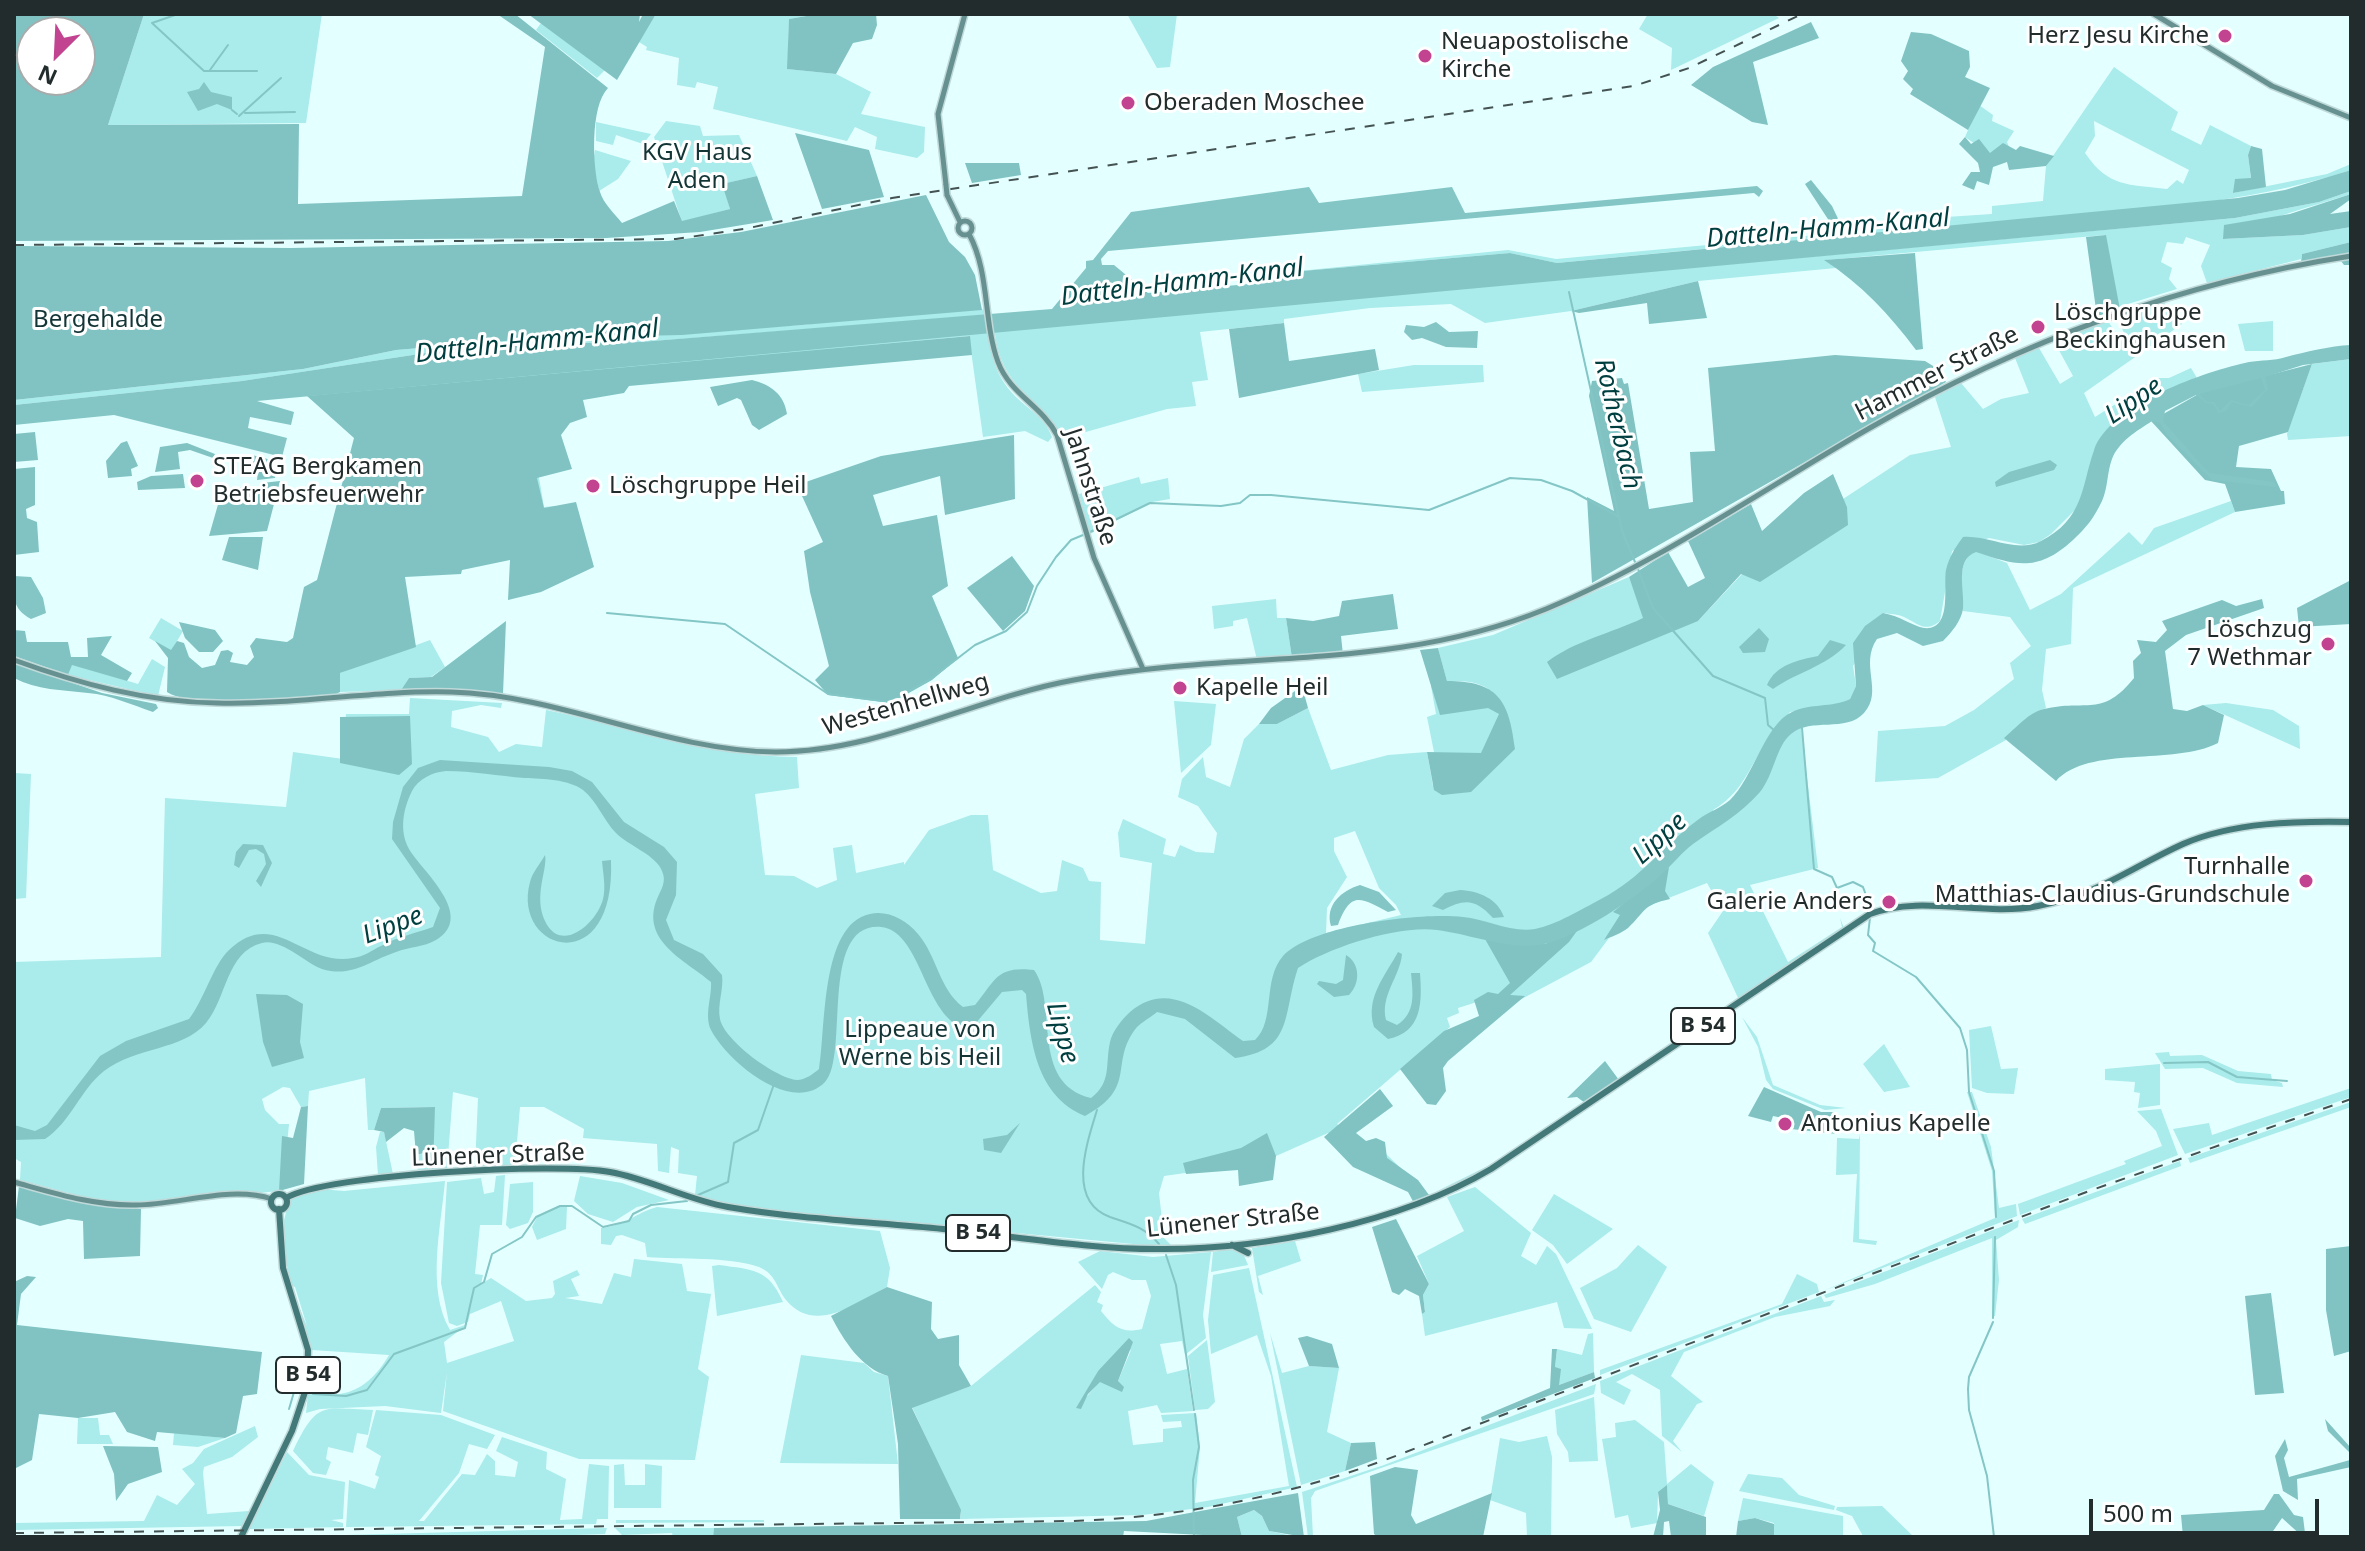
<!DOCTYPE html>
<meta charset="utf-8">
<style>
body{margin:0}
#map{position:relative;width:2365px;height:1551px;overflow:hidden;background:#e3ffff;font-family:"Noto Sans",sans-serif}
canvas{display:block}
.frame{position:absolute;inset:0;border:16px solid #222c2c;pointer-events:none}
.north{position:absolute;left:16px;top:16px;width:80px;height:80px;box-sizing:border-box;background:#fff;border:2px solid #a7abab;border-radius:50%;rotate:204deg;font-size:22px;font-weight:700;line-height:32px;text-align:center;color:#222c2c}
.north::after{content:'';display:block;margin:auto;width:28px;height:36px;background:#c24491;clip-path:polygon(50% 0,100% 100%,50% 72%,0 100%)}
.scale{position:absolute;left:2089px;top:1499px;width:230px;height:36px;box-sizing:border-box;border:4px solid #222c2c;border-top:0;padding-left:10px;font-size:24px;line-height:28px;white-space:nowrap;color:#222c2c;-webkit-text-stroke:6px #fff;paint-order:stroke}
</style>
<div id="map">
<canvas width="2365" height="1551"></canvas>
<div class="frame"></div>
<div class="north">N</div>
<div class="scale">500 m</div>
</div>
<script>
const ctx = document.querySelector('canvas').getContext('2d');
ctx.lineJoin = 'round';
function fill(path, color) {
  ctx.fillStyle = color;
  ctx.fill(path, 'evenodd');
}
function strokePath(path, color, width, dash) {
  ctx.strokeStyle = color;
  ctx.lineWidth = width;
  ctx.lineCap = dash ? 'butt' : 'round';
  ctx.setLineDash(dash || []);
  ctx.stroke(path);
}
function drawText(font, color, halo, rows, align = 'center') {
  ctx.font = font + ' "Noto Sans",sans-serif';
  ctx.lineWidth = 6;
  ctx.setLineDash([]);
  ctx.textBaseline = 'middle';
  ctx.strokeStyle = halo;
  ctx.fillStyle = color;
  for (const [text, x, y, turn = 0] of rows) {
    ctx.save();
    ctx.translate(x, y);
    ctx.rotate((+turn || 0) * Math.PI / 180);
    ctx.textAlign = isNaN(turn) ? turn : align;
    if (halo) ctx.strokeText(text, 0, 0);
    ctx.fillText(text, 0, 0);
    ctx.restore();
  }
}
fill(new Path2D(`
 M144 14H322L306 123 108 125Z
 M656 14H818L789 19 788 69 836 74 871 92 861 114 925 127 924 152 917 158 875 149 877 137 855 127 847 141 713 109 718 87 697 82 695 88 677 85 679 58 646 50 647 47 639 42Z
 M1127 14H1177L1170 67 1157 68Z
 M1648 14H1773L1779 18 1671 70 1672 48 1639 29Z
 M541 23 605 70 597 78 536 30Z
 M2114 67 2178 112 2171 130 2201 145 2210 125 2251 146 2248 155 2251 179 2233 193 2327 174 2351 164V170C2241 206 2125 211 2010 221 1859 235 1708 248 1557 263L1510 253 1279 273 1508 250 1556 259 1837 233 1931 218 1992 214V206L2043 201 2046 166ZM2094 121 2189 170 2183 184 2177 180 2167 189C2128 184 2109 188 2085 153L2095 136Z
 M1979 105 1993 115 1992 121 2014 131 2007 142 2009 147 1990 154 1965 137Z
 M666 121 700 126 703 136 739 135 757 176 723 184 730 209 682 222 654 137Z
 M596 122 651 134 643 144 616 135 613 145 596 141Z
 M595 150 631 161 618 179 599 191 593 162Z
 M2351 191V194C2308 208 2264 218 2223 239L2303 235 2351 227V242L2302 254 2301 259 2207 283 2201 266 2210 245 2186 237 2183 244 2167 242 2161 262 2172 268 2169 279 2177 289 2118 307 2105 235 1826 260 1836 268 1698 281 1571 311 1485 323 1451 304 1370 308 1284 319V323L1200 332 1208 380 1192 382 1196 406 1167 409 1061 439C1039 393 1003 392 995 334L988 335C991 357 997 377 1013 394 1026 408 1045 417 1052 437L1048 442 1025 431 983 437 969 336 522 378 544 507 556 506 562 543 404 458 307 394 2235 218 2319 202Z
 M2163 301 2182 324 2084 393 2095 417 2157 378H2169L2191 368 2197 378 2169 389 2094 450 2083 496 2076 509 2051 534 2039 542 2024 545 1989 538 1952 551 1940 621C1925 633 1919 624 1904 617 1898 614 1890 614 1884 613L1853 666 1856 686 1850 699 1837 705 1790 712C1781 724 1771 735 1763 747 1747 773 1740 794 1713 810L1718 822 1775 740 1801 728 1818 868 1750 885 1788 962 1842 927 1840 918 1844 928 1739 1000 1708 933 1723 911 1707 883 1648 906 1612 934 1591 962 1514 1003 1477 1002 1458 1008 1459 1013 1447 1018 1450 1027 1337 1124 1386 1154 1429 1195 1496 1162C1469 1180 1441 1188 1413 1202L1406 1186 1328 1133 1276 1156 1241 1165 1164 1176 1159 1193 1164 1238 1171 1245 1165 1247 731 1206 695 1195 697 1176 678 1173 679 1150 671 1147 669 1173 658 1171 657 1144 583 1138 584 1129 544 1107H520L515 1165 475 1167 478 1098 453 1092 447 1169 418 1172 416 1155 429 1152V1161L435 1107 381 1108 374 1130H368L365 1078 309 1091 308 1106 301 1107 290 1088 283 1087 262 1099 265 1110 279 1124H289L283 1185 279 1191 144 1204 103 1202 20 1180 21 1162 14 1158V962L161 957 165 798 286 807 293 752 343 759 346 714H409L410 698 502 703 501 708 481 705 452 711 451 727 488 737 499 752 516 744 542 747 546 710C636 728 703 756 797 757L799 788 755 794 765 875 794 876 817 888 837 880 833 848 852 845 856 873 904 862V865L929 830 971 815H988L993 870 1041 893 1057 891 1062 860 1083 868 1089 881 1101 882 1100 940 1145 944 1152 863 1120 857 1118 833 1123 819 1166 839 1163 854 1175 857 1180 845 1196 852 1214 853 1217 833 1198 806 1178 797 1182 779 1203 757 1206 777 1230 787 1244 739 1259 724H1277L1308 708 1331 770 1388 755 1427 752 1433 786 1434 752 1427 717 1436 714 1431 686 1453 684 1499 699C1484 681 1469 681 1447 681L1438 648 1493 635 1629 577 1644 618 1698 621 1742 574 1760 581 1847 507 1843 499 1910 455 1951 447 1935 397 1961 383 1983 409 2001 399 2029 393 2015 358 2039 348 2060 384 2073 376 2054 341 2107 320 2124 344 2128 341 2116 316ZM1355 831 1379 888 1396 905 1401 915 1326 933 1327 908 1347 877 1334 851V838Z
 M990 309 991 315 640 342 517 344 439 351 242 381 14 405V400L303 369 396 350 541 338 803 325 861 317Z
 M2273 321V351H2245L2238 324Z
 M2351 359V436L2288 440 2287 434 2312 364Z
 M1414 365H1483L1484 382 1362 392 1358 374Z
 M1139 477 1141 484 1168 478 1170 499 1152 502 1090 534 1079 494Z
 M2231 501 2235 512 2073 588 2071 644 2046 649 2042 690 2046 708 2034 713 2006 740 1938 778 1875 782 1878 731 1945 726 1974 710 2014 679 2010 663 2031 646 2010 617 1963 611C1963 592 1955 560 1976 551L2007 563 2030 610 2061 594 2129 532 2142 545 2154 528Z
 M1276 599 1277 618H1286L1292 658 1257 660 1247 618 1233 621V626L1214 629 1212 606Z
 M161 618 183 631 171 651 149 638Z
 M430 640 445 667 431 677 409 678 401 690 340 692V673Z
 M152 659 165 667 158 696 68 675 72 664 138 684Z
 M1174 701 1216 704 1211 745 1181 773Z
 M2226 703 2273 710 2299 726 2300 749 2203 705Z
 M14 773 31 774 26 898 14 899Z
 M1742 1017 1757 1037 1773 1085 1820 1105 1846 1108 1825 1110 1773 1089 1766 1080 1758 1047Z
 M1991 1026 2001 1069 2018 1068 2014 1094 1987 1093 1972 1088 1969 1030Z
 M1884 1044 1910 1087 1884 1092 1863 1064Z
 M2169 1052 2170 1056 2202 1055 2238 1071 2271 1074 2272 1080 2282 1083 2283 1087 2237 1083 2203 1068 2165 1069 2155 1053Z
 M2160 1064V1105L2138 1108 2140 1093 2134 1092 2135 1082 2105 1080V1069Z
 M2351 1088V1097L2185 1154 2173 1129 2209 1123 2212 1135Z
 M1967 1092H1972L1991 1147 1999 1208 2016 1204 2017 1216 1823 1291 1995 1218 1992 1171Z
 M2351 1102V1107L2190 1163 2188 1158Z
 M2161 1109 2178 1155 2020 1215 2018 1204 2126 1164 2124 1161 2162 1146 2156 1131 2137 1111Z
 M380 1132H384L393 1174 378 1175 376 1147Z
 M1860 1134 1859 1239 1877 1241 1876 1245 1853 1242 1857 1174 1836 1175 1837 1138 1859 1139Z
 M2180 1161 2181 1166 2025 1224 2022 1219Z
 M505 1175 502 1225H480L475 1274 483 1275 481 1284 491 1278 526 1301 552 1298 555 1294 553 1281 577 1270 580 1275 571 1279 579 1296 565 1298 602 1304 614 1273 631 1277 634 1259 682 1264 687 1291 711 1294 698 1369 709 1377 695 1460 579 1459 443 1411 447 1372 441 1413 385 1406 320 1409 306 1413 308 1394 304 1412 310 1364V1386L315 1393C350 1400 372 1384 389 1355L312 1350 310 1342V1362L306 1329 292 1290 307 1326 295 1287 292 1286 283 1249 290 1287 283 1256 282 1215 283 1225 287 1208 282 1213 289 1200 304 1190 367 1184 320 1189 344 1191 445 1181C441 1227 426 1289 450 1330L468 1324 444 1342 447 1363 514 1341 501 1301 470 1314 468 1322 457 1326 449 1323 441 1283 447 1182 481 1178 484 1194 494 1192 496 1176Z
 M580 1176 622 1183 669 1200 637 1207 613 1222 588 1214 574 1201Z
 M533 1182V1212L528 1223 510 1229 506 1225 510 1184Z
 M1475 1187 1531 1233 1521 1256 1536 1265 1547 1246 1556 1254 1592 1329 1564 1328 1557 1302 1425 1336 1422 1314 1425 1312 1423 1295 1429 1284 1417 1256 1464 1231 1447 1197Z
 M1554 1194 1613 1229 1567 1264 1553 1245 1532 1230Z
 M557 1207H567L566 1229 537 1240 532 1227 537 1217Z
 M657 1207 880 1231 890 1268 887 1287C857 1303 815 1335 786 1300 776 1287 776 1274 759 1267 726 1256 682 1260 647 1257L645 1243 622 1235 616 1236 611 1245 601 1244V1228C625 1226 635 1213 657 1207Z
 M2019 1220 2018 1227 1996 1240 1999 1280 1995 1316H1992V1238L1875 1284 1826 1298 1824 1295Z
 M1295 1241 1301 1261 1258 1276 1263 1295 1259 1292 1252 1248Z
 M1638 1245 1667 1267 1631 1332 1594 1319 1580 1288 1617 1268Z
 M1233 1249 1243 1253 1248 1265 1211 1272 1213 1252Z
 M1100 1251 1153 1257 1211 1252 1203 1315 1206 1338 1185 1355 1182 1341 1160 1344 1167 1374 1187 1369 1193 1411 1161 1413 1157 1405 1128 1411 1133 1445 1163 1442V1429L1182 1427 1181 1421 1163 1422 1161 1415 1196 1413 1200 1447 1195 1503 1289 1486 1271 1376 1257 1335 1211 1354 1208 1320 1213 1275 1249 1268 1297 1487 1208 1507 1142 1515 960 1519 961 1513 912 1407 971 1386 1095 1285 1101 1292 1097 1302 1103 1305 1101 1311C1113 1326 1121 1334 1142 1329L1151 1296 1146 1280H1132L1113 1272 1108 1275 1102 1289 1078 1262ZM1131 1350 1118 1381 1122 1391 1100 1381 1077 1408 1098 1371Z
 M719 1265C753 1270 768 1268 783 1302L717 1316 712 1266Z
 M1797 1274 1817 1284 1819 1292 1600 1375V1370L1782 1304Z
 M1821 1296 1824 1302 1835 1300 1830 1306 1775 1317 1684 1352 1671 1376 1703 1402 1697 1404 1673 1441 1682 1452 1662 1436 1660 1390 1632 1374 1616 1382 1631 1390 1624 1405 1601 1393 1600 1381Z
 M1270 1333 1282 1373 1309 1366 1339 1368 1327 1432 1351 1443 1345 1471 1301 1485Z
 M1593 1333 1594 1372 1559 1385 1555 1367 1557 1349 1582 1355 1588 1334Z
 M1207 1340 1215 1402 1208 1409 1195 1410 1188 1356Z
 M801 1355 864 1363 874 1372 888 1376 898 1464 780 1463Z
 M1596 1384 1594 1394 1315 1491 1311 1498 1313 1537H1308L1302 1492 1384 1465Z
 M1594 1397 1598 1461 1569 1462 1568 1452 1557 1434 1555 1410Z
 M373 1410 368 1435 357 1433 353 1453 328 1447 326 1459 331 1462 326 1475 313 1473 293 1451C317 1401 321 1408 373 1410Z
 M376 1410 441 1415 495 1435 487 1449 469 1444 459 1473 419 1521H424L462 1474 475 1475 487 1454 495 1461V1475L515 1477 518 1462 496 1451 502 1437 547 1452 546 1469 566 1479 560 1520 582 1519 589 1464 609 1466 608 1519H597L596 1524 346 1527 349 1480 375 1489 379 1477 375 1475 381 1456 366 1447Z
 M78 1418H98L100 1435H109L113 1444H77Z
 M1635 1420 1664 1442 1667 1484 1691 1464 1714 1482 1704 1516 1668 1504 1667 1486 1658 1493 1657 1523 1631 1528 1628 1515 1615 1518 1602 1439 1616 1437 1615 1423Z
 M255 1426 258 1437 232 1457 204 1467 203 1473 207 1514 249 1511 242 1526 14 1530V1523L144 1521 157 1495 177 1505 195 1484 182 1469 193 1463 204 1449Z
 M174 1433 225 1438 198 1447 173 1445Z
 M1547 1436 1552 1457 1551 1537H1527L1526 1513 1490 1500 1500 1438 1519 1442Z
 M287 1452 309 1475 345 1482 343 1519 331 1520 343 1523V1527L249 1529Z
 M624 1464 625 1485H645V1464L662 1466 661 1508H614V1465Z
 M1748 1474 1782 1478 1799 1495 1835 1506 1834 1510 1739 1491Z
 M1743 1498 1843 1516V1537H1774V1523L1755 1518 1738 1521Z
 M1882 1506 1914 1537 1863 1536 1852 1516 1836 1510 1837 1507Z
 M1254 1510 1262 1516 1269 1531 1297 1537H1242L1237 1517Z
 M616 1520H764V1522L616 1523Z
 M607 1528 605 1534 576 1535H346Z
 M615 1528H714L713 1537H673L672 1533 622 1535Z`), '#aaebeb');
fill(new Path2D(`
 M14 14H144L108 125 299 124 298 204 522 196 545 47 497 14H515L608 88C590 106 592 169 600 192 603 203 615 214 622 223L674 201 682 221 730 209 722 184 757 176 773 220 700 232 606 238 14 241ZM32 32H80V80H32Z
 M528 14H640L639 22 643 14H656L617 80Z
 M818 14H876L877 25 872 39 853 43 836 74 787 69 789 19Z
 M1811 22 1819 38 1753 62 1768 125 1752 122 1691 85 1713 67Z
 M1911 32 1931 34 1969 51 1970 67 1965 77 1990 88 1968 130 1910 94 1913 89 1903 79 1908 71 1901 61Z
 M795 133 869 150 884 197 822 209Z
 M1965 137 1971 144 1979 139 1990 153 2003 143 2016 150 2020 146 2054 156 2046 166 2009 170 2007 162 1993 167 1989 185 1977 181 1974 190 1962 185 1971 172H1980L1978 163 1959 144Z
 M2251 146 2262 149 2266 187 2233 193 2235 179 2251 178 2248 155Z
 M965 163H1019L1021 175 972 183Z
 M1811 180 1832 206 1844 231 1837 233 1805 184Z
 M2351 194V199L2330 214 2351 211V227L2303 235 2223 239 2224 225 2290 214Z
 M926 195 949 242 965 257 975 275 982 310 682 335 541 338 396 350 303 369 14 400V246L291 248 668 241 741 232Z
 M2106 235 2121 315 2098 324 2086 237Z
 M2351 242V265H2344L2337 256 2301 262 2302 254Z
 M1915 253 1923 349 1916 350C1889 314 1861 284 1824 260Z
 M1698 281 1707 318 1649 324 1647 303 1579 313 1571 311Z
 M1284 323 1289 361 1375 349 1379 370 1239 398 1229 329Z
 M970 336 972 355 629 386 624 393 583 400 587 417 570 423 561 435 572 469 537 478 544 508 576 502 594 567 541 592 508 600 510 560 462 570 461 574 405 577 416 647 340 673V692L334 695C298 697 194 710 167 692L168 658 155 641 171 650 177 641 184 643 189 657 202 668 215 665 221 651 228 650 233 653 230 662 247 665 254 657 250 646 256 638 287 642 293 638 304 587 317 580 354 438 307 396Z
 M1835 355 1925 361 1938 369 1946 382 1592 583 1587 497 1614 511 1589 396 1592 381 1622 378 1624 384 1628 383 1649 509 1693 502 1690 452 1715 451 1708 368Z
 M2312 364 2288 432 2239 446 2236 467 2271 469 2281 491H2284L2285 504 2235 512 2225 484 2205 480 2151 421 2202 392Z
 M752 380C771 385 784 394 787 414L759 430 752 425 741 400 737 398 718 406 710 387Z
 M35 432 38 460 14 462V434Z
 M1014 435 1015 499 945 515 940 476 873 495 883 526 937 515 948 586 932 596 958 658 932 680 891 703 828 695 815 680 829 666 810 592 804 551 823 542 797 485 881 456Z
 M127 441 138 466 131 469 132 476 108 478 106 461 121 443Z
 M187 443 215 454 213 458 190 450 178 452 180 469 155 472 160 447Z
 M252 455 279 462 275 478 257 480 258 470 251 462Z
 M35 467V505L26 509 27 518 37 522 39 552 14 555V469Z
 M183 474 185 488 138 490 137 482 151 476Z
 M1833 474 1847 507 1848 525 1760 582 1741 574 1698 621 1557 679 1547 662C1576 640 1610 634 1643 618L1629 577 1668 552 1688 587 1705 578 1688 541 1751 504 1762 531 1804 493Z
 M280 481 267 531 209 536 219 501 236 500 238 487 259 490 262 483Z
 M229 537H263L258 570 222 560Z
 M1012 556 1034 586 1025 611 1003 631 967 588Z
 M2351 580V624L2299 627 2297 608Z
 M1393 594 1398 629 1341 636 1343 655 1292 658 1286 618 1313 621 1339 616 1342 601Z
 M2262 599 2264 608 2186 635 2165 651 2173 709 2187 711 2203 705 2224 715 2218 743C2173 766 2089 745 2056 781L2004 738C2015 729 2029 712 2044 709 2087 699 2102 718 2134 678L2133 661 2141 653 2137 640 2156 642 2167 630 2162 621 2222 600 2236 606Z
 M506 621 503 694 401 690 409 678 432 677Z
 M179 622 215 630 223 641 213 652H199L185 638Z
 M14 630 25 631 27 642H68L71 657H88L87 638 112 636 101 655 132 673 127 681 72 665 68 675 14 656Z
 M1438 648 1447 681C1498 681 1509 700 1515 749L1471 792 1442 795 1434 790 1427 752 1481 753 1499 714 1488 708 1440 715 1420 650Z
 M14 663 102 693 156 704 158 708 153 712C132 705 111 695 88 693 62 690 37 690 14 678Z
 M1302 686 1308 708 1277 724H1259L1271 708Z
 M410 716 412 764 399 775 340 763V717Z
 M1669 867 1665 891 1670 899C1642 905 1645 912 1628 928 1622 933 1611 937 1604 940L1620 915 1613 912Z
 M1579 928 1569 942 1510 995 1525 996 1448 1061 1443 1068 1446 1091 1436 1105 1427 1104 1400 1069 1444 1031 1479 1016 1474 1000 1488 992 1498 994 1510 983 1485 939 1545 944Z
 M256 994 287 995 303 1004 300 1042 304 1058 272 1067 263 1042Z
 M1605 1061 1619 1080 1585 1103 1577 1097 1567 1098Z
 M1764 1087 1821 1112H1836L1837 1134 1791 1129 1792 1120 1773 1116 1771 1122 1748 1116Z
 M1380 1089 1393 1106 1356 1133 1366 1141 1376 1138 1385 1142 1387 1158 1418 1180 1429 1195 1413 1201 1408 1192 1353 1167 1324 1137Z
 M308 1106 304 1184 279 1191 282 1136 293 1138 301 1107Z
 M435 1107 433 1170H429L428 1152 416 1155 414 1131 404 1128 386 1142 384 1132 374 1130 381 1108Z
 M1267 1133 1276 1156 1273 1180 1239 1186 1238 1170 1186 1174 1183 1163 1241 1148Z
 M19 1186 86 1204 141 1209 140 1256 84 1259 83 1221 68 1219 40 1226 15 1218Z
 M1396 1219 1429 1284 1423 1295 1425 1312 1422 1314 1419 1296 1405 1289 1399 1295 1392 1292 1372 1227Z
 M2351 1246V1351L2334 1356 2326 1310V1249Z
 M27 1276 36 1277 21 1294 17 1325 262 1352 257 1394 243 1396 236 1433 225 1438 157 1432 155 1441 127 1432 115 1412 78 1418 39 1414 32 1460 14 1469V1282Z
 M887 1287 932 1302 931 1329 938 1339 959 1335V1365L971 1386 912 1408 961 1510 960 1519H900L898 1444 888 1376C861 1368 844 1341 831 1316Z
 M2271 1293 2284 1393 2255 1395 2245 1296Z
 M1307 1336 1332 1344 1339 1368 1309 1366 1298 1338Z
 M1129 1338 1133 1342 1118 1381 1124 1387 1122 1392 1100 1382 1088 1394 1081 1409 1076 1408 1098 1371Z
 M1552 1349H1557L1555 1367 1561 1369 1559 1385 1594 1372 1595 1378 1482 1421 1481 1417 1550 1388Z
 M2325 1419 2351 1448V1467L2297 1479 2298 1500 2283 1491 2275 1456 2285 1439 2288 1450 2284 1458 2289 1477 2350 1460V1453L2328 1431Z
 M1375 1442 1377 1459 1345 1471 1351 1443Z
 M103 1446 158 1447 162 1472 128 1484 116 1501 114 1474Z
 M1395 1467 1418 1470 1411 1515 1416 1524 1492 1493 1483 1537H1378L1374 1534 1370 1476Z
 M1667 1485 1668 1504 1706 1517V1537H1671L1669 1521 1664 1522 1663 1537H1653L1660 1510 1658 1492Z
 M1298 1493 1304 1537 1269 1531 1262 1516 1254 1510 1237 1517 1242 1537 1124 1531 1123 1537H713L714 1528 1146 1521Z
 M2274 1494H2279L2294 1515 2303 1517 2305 1533 2316 1537H2303L2282 1518 2269 1537H2183L2181 1515 2264 1510Z
 M1755 1518 1774 1524V1537H1736L1738 1521Z`), '#81c3c3');
fill(new Path2D(`
 M204 82 211 92 232 97V110L217 104 198 111 187 92 199 89Z
 M2351 170V191L2319 202 2235 218 257 401 294 412 291 425 250 417 248 428 287 438 282 457 114 415 14 425V405L242 381 439 351 517 344 640 342 1052 309 1086 268V261L1093 260 1131 212 1309 187 1319 203 1452 187 1465 213 1757 186 1763 191 1759 197 1754 193 1108 251 1101 259 1102 265H1114L1148 293 1260 283 1279 273 1510 253 1557 263 2238 198 2285 190Z
 M1436 322 1449 332 1478 331 1477 348 1446 347 1422 338 1412 340 1404 332 1406 325 1424 327Z
 M2351 345V359L2303 365 2265 377 2268 389 2252 407 2232 402 2226 411 2219 413 2213 404 2206 403 2196 395 2165 411 2163 421 2209 473 2274 482 2277 487 2212 480 2167 435 2160 423 2152 421C2137 431 2119 441 2112 459 2107 472 2108 488 2102 501 2094 518 2086 528 2073 540 2038 572 2017 566 1976 552 1954 560 1965 590 1963 609 1961 621 1952 632 1943 641L1923 646 1897 633 1877 639C1859 665 1884 691 1864 713 1846 733 1811 717 1791 734 1776 746 1774 775 1760 792 1741 814 1717 827 1693 844 1682 852 1673 864 1663 873 1638 897 1578 937 1544 944 1510 951 1470 934 1437 930 1398 925 1330 947 1298 968 1282 1016 1294 1050 1235 1058L1185 1019 1157 1012C1151 1017 1142 1022 1137 1027 1108 1063 1139 1087 1085 1116 1036 1096 1030 1041 1026 994L1022 990 1002 992 976 1023 957 1025C923 1005 919 931 881 927 818 922 850 1056 825 1082 792 1116 727 1061 711 1030 704 1015 712 997 711 982 685 960 640 941 657 899 661 889 667 882 662 871 656 855 629 846 616 833 604 821 597 801 583 790 568 779 543 779 525 778 499 776 472 771 446 771 433 772 418 779 412 791 403 809 399 831 409 849 421 870 477 916 436 940 424 947 409 947 396 952 369 961 352 978 322 969 305 963 281 938 262 943 226 952 227 998 206 1023 182 1051 137 1046 104 1071 80 1090 71 1122 45 1139L14 1140V1125L35 1131 47 1125 100 1056 126 1041 189 1019C204 1000 213 965 229 950 275 906 303 967 353 958 364 957 372 950 381 946 397 937 416 933 433 927L440 908 392 839 393 822 403 787 418 768 440 760 549 767 572 771 592 782 624 822 664 847 677 862 676 895 666 920 674 940 703 954 722 975C724 989 717 1005 720 1019 724 1040 775 1078 797 1080 805 1080 813 1074 819 1069 826 1030 820 924 870 914 888 910 906 920 918 934 937 956 939 989 963 1007L975 1005C996 980 996 966 1034 970 1059 1004 1029 1083 1091 1098 1112 1082 1105 1065 1110 1042 1112 1032 1122 1019 1130 1012 1171 977 1209 1017 1243 1041L1255 1040C1276 1020 1262 980 1283 956 1311 925 1422 912 1463 917 1486 919 1511 933 1535 929 1556 925 1582 909 1601 899 1642 878 1663 845 1699 819 1708 812 1721 808 1730 800 1753 778 1765 724 1792 712 1810 703 1832 708 1850 699L1856 686 1853 643 1865 626 1883 613C1900 616 1913 626 1924 628 1953 631 1943 586 1946 570 1949 557 1955 548 1963 537 1989 535 2016 554 2041 541 2084 519 2081 488 2094 450 2110 404 2206 371 2249 362 2261 360 2274 361 2286 357 2305 352 2330 346 2351 345ZM2261 378 2265 390 2248 405 2231 400 2220 411 2214 402H2207L2199 394Z
 M2050 460 2057 465 2054 470 1996 487 1995 482 2009 472Z
 M14 576 31 577 43 598 46 613 31 619C11 608 14 596 14 576Z
 M1759 628 1769 639 1765 652 1743 653 1739 647Z
 M1830 640 1846 645C1825 667 1797 672 1773 689L1767 685C1776 664 1799 660 1818 656Z
 M243 844 263 845 272 863 261 887 256 881 266 864 264 854 256 849 249 850 239 868 234 865 236 852Z
 M545 855C548 869 533 896 545 921 561 955 597 923 603 899 606 887 603 873 602 861L611 860C616 981 511 952 530 882 532 873 540 864 545 855Z
 M1360 885 1379 892 1396 910 1388 912C1361 898 1351 890 1338 925L1331 926C1325 905 1341 891 1360 885Z
 M1460 890C1479 891 1498 899 1504 917L1493 918C1475 898 1464 899 1443 910L1432 906 1445 893Z
 M1398 952 1402 954C1400 977 1380 995 1386 1020L1397 1025C1416 1013 1413 994 1411 973H1420C1422 1001 1423 1032 1388 1039L1374 1027C1365 998 1385 976 1398 952Z
 M1346 955C1361 964 1360 984 1349 995L1334 997 1317 984 1319 981 1336 984 1343 980Z
 M1020 1123 1001 1153 984 1150 983 1139 1007 1135Z`), '#84c6c6');
strokePath(new Path2D(`
 M178 14 152 23 204 71H257
 M210 70 228 45
 M232 110 237 114
 M245 113 295 112
 M239 116 281 78
 M1569 292 1622 531 1635 562
 M1090 532 1150 503 1221 506 1240 503 1250 495H1271L1429 510 1510 478 1541 480 1572 491 1619 517
 M1638 569 1653 608 1713 676 1765 698 1768 725 1775 731
 M607 613 725 624 828 694 890 702 932 678 975 645 1006 631 1027 612 1037 586 1056 557 1071 540 1083 535
 M1802 728 1814 869 1832 877 1837 888 1853 882 1863 887 1871 909 1868 935 1875 943 1873 951 1916 977 1960 1028 1967 1050 1969 1092 1994 1171 1996 1217
 M2164 1063 2208 1062 2237 1077 2287 1081
 M1097 1110C1087 1143 1066 1201 1110 1217 1131 1224 1145 1227 1159 1244
 M698 1195 728 1182 734 1143 758 1130 774 1084
 M1166 1255 1176 1285 1194 1410
 M1993 1318 1995 1237
 M1993 1322 1969 1377 1968 1389 1969 1410 1987 1476 1994 1537
 M313 1394 346 1396 367 1390 394 1354 465 1328 474 1288 484 1282 492 1254 522 1237 536 1217 560 1206H572L603 1227 629 1221 633 1214 651 1205 687 1201
 M289 1409 294 1392 299 1391
 M1194 1537 1193 1480 1199 1447 1195 1414`), '#84c6c6', 2);
const secondary = new Path2D(`
 M2154 14 2272 86 2351 118
 M946 185 938 114 965 14
 M947 195 960 222
 M958 228a7 7 0 1 1 14 0a7 7 0 1 1-14 0Z
 M969 234C990 273 983 321 998 362 1010 394 1042 406 1057 435L1094 558 1143 669
 M14 660C80 684 147 702 217 703 295 705 373 690 451 692 562 695 665 751 776 752 880 752 974 698 1074 680 1235 649 1389 673 1546 609 1660 562 1762 490 1868 429 2019 342 2178 283 2351 256
 M14 1182C54 1193 94 1206 136 1205 179 1205 230 1185 272 1199`);
const primary = new Path2D(`
 M271 1202a8 8 0 1 1 16 0a8 8 0 1 1-16 0Z
 M286 1198C326 1174 559 1162 610 1172 650 1179 687 1200 728 1207 798 1219 871 1222 943 1229 1014 1236 1087 1249 1158 1249 1263 1250 1400 1223 1491 1169L1870 914C1923 894 1981 917 2038 906 2102 893 2128 869 2183 844 2234 822 2296 821 2351 822
 M1232 1245 1248 1253
 M241 1537 292 1431 307 1386 308 1350 283 1268 279 1209`);
strokePath(secondary, '#c0d9d9', 8);
strokePath(primary, '#c0d9d9', 9);
strokePath(secondary, '#679191', 5);
strokePath(primary, '#437979', 6);
strokePath(new Path2D(`
 M14 245 676 239 744 229 892 198 1634 86 1689 68 1802 14
 M14 1533 1074 1521C1182 1517 1283 1497 1385 1460L2089 1191 2351 1099`), '#445252', 2, [10, 10]);
const secondaryBridge = new Path2D(`
 M946 185 947 195`);
strokePath(secondaryBridge, '#c0d9d9', 8, []);
strokePath(secondaryBridge, '#679191', 5);
for (const [x, y, r, color] of [
 [2225,36,8,"#c24491"],
 [1425,56,8,"#c24491"],
 [1128,103,8,"#c24491"],
 [2038,327,8,"#c24491"],
 [197,481,8,"#c24491"],
 [593,486,8,"#c24491"],
 [2328,644,8,"#c24491"],
 [1180,688,8,"#c24491"],
 [2306,881,8,"#c24491"],
 [1889,902,8,"#c24491"],
 [1785,1124,8,"#c24491"]
]) {
  const dot = new Path2D();
  dot.arc(x, y, r, 0, 2 * Math.PI);
  ctx.fillStyle = color;
  ctx.fill(dot);
  strokePath(dot, '#fff', 3);
}
for (const [x, y, w] of [
 [1703,1026,64],
 [978,1233,64],
 [308,1375,64]
]) {
  const box = new Path2D();
  box.roundRect(x - w / 2, y - 18, w, 36, 6);
  ctx.fillStyle = '#fff';
  ctx.fill(box);
  strokePath(box, '#222c2c', 2);
}
drawText('bold 22px', '#222c2c', null, [
 ["B 54",1703,1026],
 ["B 54",978,1233],
 ["B 54",308,1375]
]);
drawText('24px', '#222c2c', '#fff', [
 ["Herz Jesu Kirche",2209,36,"right"],
 ["Neuapostolische",1441,42],
 ["Kirche",1441,70],
 ["Oberaden Moschee",1144,103],
 ["Löschgruppe",2054,313],
 ["Beckinghausen",2054,341],
 ["STEAG Bergkamen",213,467],
 ["Betriebsfeuerwehr",213,495],
 ["Löschgruppe Heil",609,486],
 ["Löschzug",2312,630,"right"],
 ["7 Wethmar",2312,658,"right"],
 ["Kapelle Heil",1196,688],
 ["Turnhalle",2290,867,"right"],
 ["Matthias-Claudius-Grundschule",2290,895,"right"],
 ["Galerie Anders",1873,902,"right"],
 ["Antonius Kapelle",1801,1124]
], 'left');
drawText('24px', '#143536', '#fff', [
 ["KGV Haus",697,153],
 ["Aden",697,181],
 ["Bergehalde",98,320],
 ["Lippeaue von",920,1030],
 ["Werne bis Heil",920,1058]
]);
drawText('24px', '#222c2c', '#fff', [
 ["Hammer Straße",1937,374,-27],
 ["Jahnstraße",1090,487,72],
 ["Westenhellweg",906,705,-16],
 ["Lünener Straße",498,1156,-2],
 ["Lünener Straße",1233,1221,-6]
]);
drawText('italic 26px', '#003f40', '#fff', [
 ["Datteln-Hamm-Kanal",1828,229,-5],
 ["Datteln-Hamm-Kanal",1182,283,-7],
 ["Datteln-Hamm-Kanal",537,342,-6],
 ["Lippe",2134,401,-34],
 ["Rotherbach",1617,424,77],
 ["Lippe",1660,839,-42],
 ["Lippe",393,926,-21],
 ["Lippe",1062,1033,75]
]);
</script>
